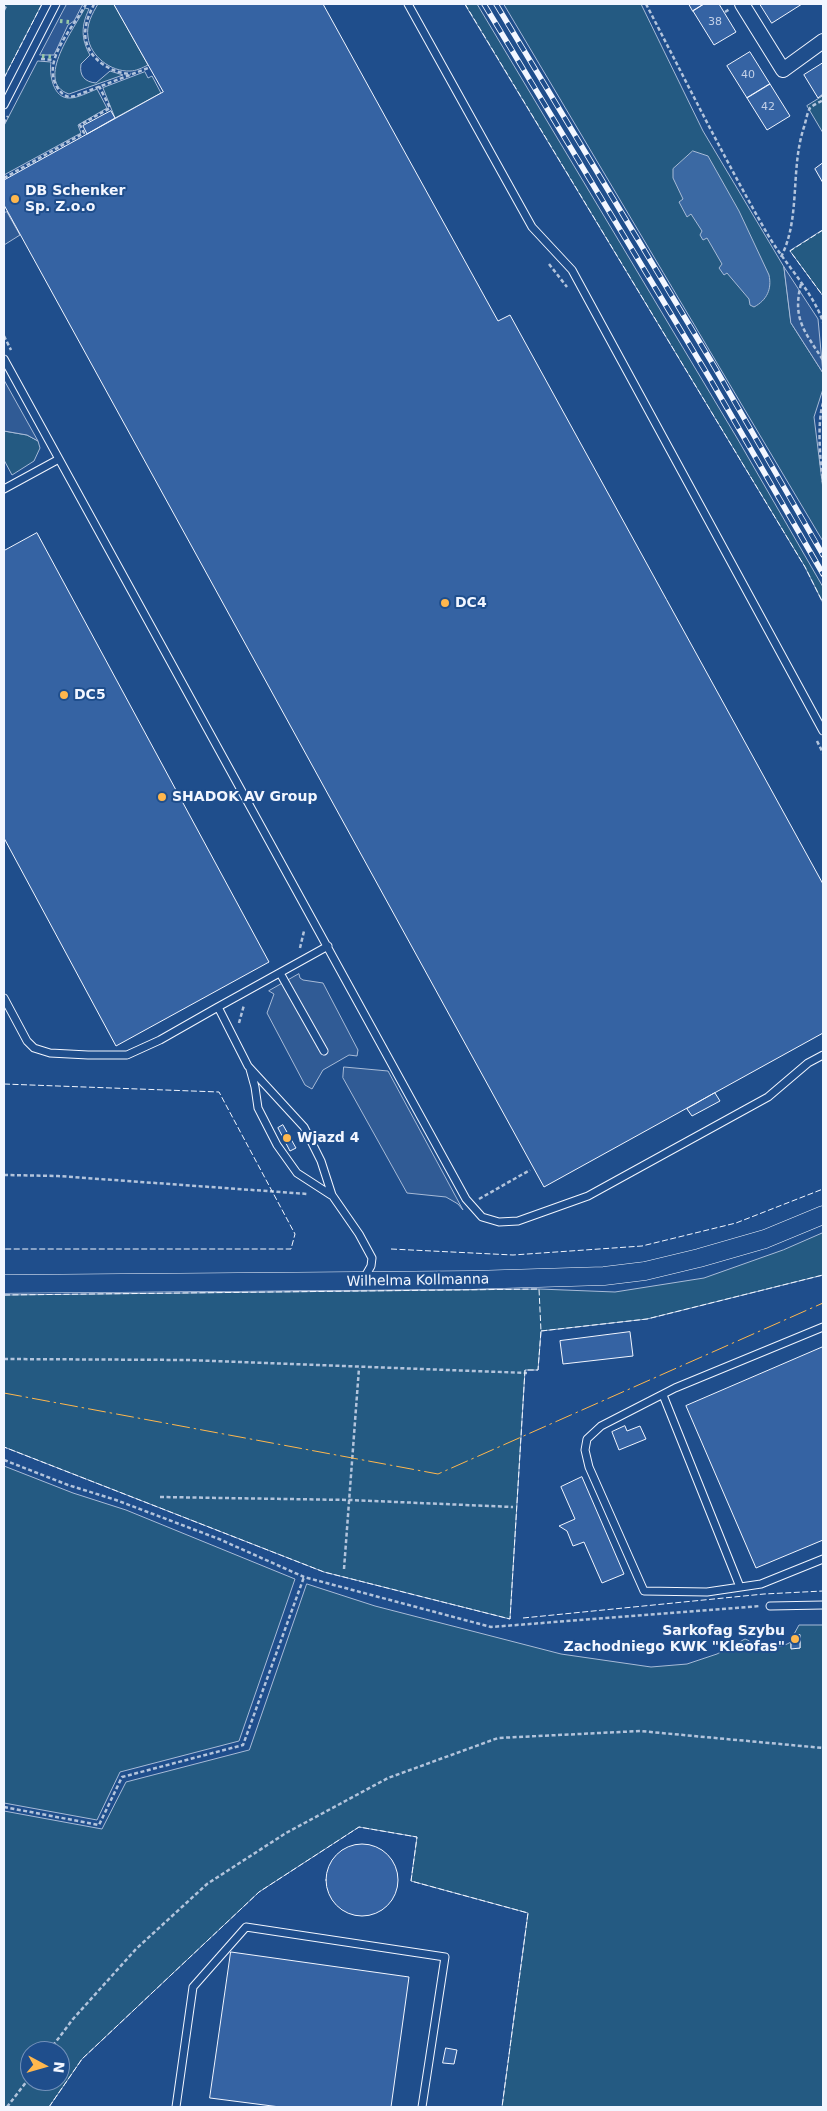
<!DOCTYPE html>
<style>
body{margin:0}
#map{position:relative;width:827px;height:2111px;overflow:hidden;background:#1f4e8c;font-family:"DejaVu Sans",sans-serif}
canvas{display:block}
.frame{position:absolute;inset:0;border:5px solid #f2f6ff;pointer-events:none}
.north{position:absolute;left:20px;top:2041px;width:50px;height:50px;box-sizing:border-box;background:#1f4e8c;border:1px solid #7391ba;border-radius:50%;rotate:96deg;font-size:14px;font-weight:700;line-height:20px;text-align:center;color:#f2f6ff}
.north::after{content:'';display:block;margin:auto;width:18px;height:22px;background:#ffb74d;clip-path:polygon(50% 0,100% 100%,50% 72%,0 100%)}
</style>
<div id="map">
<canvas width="827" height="2111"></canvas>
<div class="frame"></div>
<div class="north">N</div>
</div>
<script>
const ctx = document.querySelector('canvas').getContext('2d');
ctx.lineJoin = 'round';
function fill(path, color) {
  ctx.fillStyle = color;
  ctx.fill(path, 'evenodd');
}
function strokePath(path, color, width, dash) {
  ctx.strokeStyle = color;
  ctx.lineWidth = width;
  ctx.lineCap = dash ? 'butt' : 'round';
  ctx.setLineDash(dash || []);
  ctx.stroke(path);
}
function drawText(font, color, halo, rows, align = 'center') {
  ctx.font = font + ' "DejaVu Sans",sans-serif';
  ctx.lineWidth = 4;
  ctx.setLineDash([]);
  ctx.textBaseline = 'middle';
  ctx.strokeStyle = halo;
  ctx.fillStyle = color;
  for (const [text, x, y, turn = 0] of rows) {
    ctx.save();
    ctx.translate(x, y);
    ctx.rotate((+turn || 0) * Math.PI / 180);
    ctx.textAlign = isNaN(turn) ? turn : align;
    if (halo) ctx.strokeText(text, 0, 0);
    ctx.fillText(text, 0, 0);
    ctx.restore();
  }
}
const green = new Path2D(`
 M4 4H42L4 78Z
 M98 4H114L148 65C142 68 136 71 130 71 111 72 90 56 88 37 86 25 92 14 98 4Z
 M465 4H477L737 438 823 587V603L805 567Z
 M504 4H641L703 131 784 267 791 323 823 373V389L814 417 823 489V541Z
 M85 8 89 9C81 26 81 39 90 55L81 64C79 76 85 82 96 83L110 71 123 75 69 94C33 82 76 26 85 8Z
 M38 61 51 62C49 74 53 99 70 98 78 98 89 92 97 89L107 108 78 125 81 133 4 175V126Z
 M145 72 148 78 152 76 161 93 115 118 103 88Z
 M823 96V133L807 106Z
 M823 230V296L790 251Z
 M4 431 27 435 38 441 40 448 34 461 12 475 4 460Z
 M823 1233V1275L647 1319 541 1331 538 1370H525L510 1619 324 1572 4 1447V1295L539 1289 615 1292 704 1278 783 1250Z
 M4 1466 73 1493 126 1510 295 1579 239 1741 120 1772 97 1820 4 1803Z
 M307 1584 375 1606 561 1654 651 1667 687 1664 717 1654 745 1639C749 1640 751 1643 755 1645 766 1650 781 1648 791 1642V1648H800V1636H793L799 1625H823V2107H502L528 1913 411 1881 417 1837 359 1827 259 1892 82 2059 49 2107H4V1811L102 1829 126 1782 249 1750ZM30 2051H60V2081H30Z`);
fill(green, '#245a82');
strokePath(green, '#a8bbd7', 1);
const parking = new Path2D(`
 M67 4H83L74 21 68 25 54 55H40Z
 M7 212 20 235 4 245V213Z
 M784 267 818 319 823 373 791 323Z
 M4 380 38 441 27 435 4 431Z
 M299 974 300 978 303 980 323 983 358 1050 357 1056 349 1055 323 1070 312 1089 305 1085 267 1013 274 994 269 991Z
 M344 1067 388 1071 463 1210 458 1204 446 1197 407 1193 343 1078Z`);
fill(parking, '#305b95');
strokePath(parking, '#a8bbd7', 1);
const water = new Path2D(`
 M693 151 708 156 739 211 769 275C772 289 767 300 754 307L750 305 749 299 727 273 724 275 719 268 722 264 707 238 703 240 700 235 702 231 691 214 687 217 679 202 683 199 673 178V169Z`);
fill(water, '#3b69a3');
strokePath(water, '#a8bbd7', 1);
const building = new Path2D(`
 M114 4H323L498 321 510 315 823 884V1033L544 1187 4 205V180L163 92Z
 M689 4H704L693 11Z
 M704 4H719L736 32 714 45 693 11Z
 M760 4H802L772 23Z
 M750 52 770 84 747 98 727 66Z
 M823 63V94L818 98 804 75Z
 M770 84 790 116 767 130 747 98Z
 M111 111 115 118 87 134 83 126Z
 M823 163V183L815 169Z
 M37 533 269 962 116 1046 4 838V551Z
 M715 1093 720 1101 692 1116 687 1109Z
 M283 1125 296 1148 290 1151 278 1128Z
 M630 1332 633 1356 563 1364 560 1341Z
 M823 1347V1540L756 1568 686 1406Z
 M625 1426 627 1431 640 1426 646 1439 619 1450 612 1432Z
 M582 1477 624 1574 602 1583 584 1542 573 1546 567 1531 559 1526 575 1519 561 1487Z
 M800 1635V1648L791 1649V1636Z
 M326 1880a36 36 0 1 1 72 0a36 36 0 1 1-72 0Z
 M231 1952 409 1977 391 2107H280L210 2098Z
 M446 2048 457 2050 454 2064 443 2063Z`);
fill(building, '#3563a3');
strokePath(building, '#f2f6ff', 1);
const service = new Path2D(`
 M408 4 532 227 572 270 823 731
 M4 105 56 4
 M4 359 466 1199 482 1217 499 1222 518 1221 588 1196 768 1097 808 1063 823 1055
 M4 489 59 459
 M328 946 218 1007 248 1066 304 1127 321 1161 332 1195 359 1234 372 1258 371 1266 363 1280
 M280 973 324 1051
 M4 998 27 1041 34 1048 50 1053 88 1055H127L160 1040 218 1007
 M250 1069 255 1087 258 1108 277 1145 297 1173 331 1195
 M823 1327 675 1388 601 1426 587 1439 585 1450 589 1467 644 1591 707 1592 761 1584 823 1559
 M663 1395 740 1587
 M770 1606 823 1605
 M176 2107 193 1987 246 1927 445 1957 422 2107`);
const minor = new Path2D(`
 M742 4 783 70 823 41`);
const tertiary = new Path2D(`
 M4 1284 472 1280 604 1276 645 1271 699 1258 765 1239 823 1215`);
strokePath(service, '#f2f6ff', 9);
strokePath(minor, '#f2f6ff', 16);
strokePath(tertiary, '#f2f6ff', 19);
strokePath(new Path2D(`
 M86 4C74 27 41 60 57 87 60 92 63 95 69 97L75 96 148 68
 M94 4C91 11 87 18 86 26 80 53 107 73 131 74
 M646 4C686 81 725 160 768 235 785 264 813 292 823 322
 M4 10 7 4
 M725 12 730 9
 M41 59 54 60
 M4 123 8 116
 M4 178 84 133 80 125 110 108 99 86
 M781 257C801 218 790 169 804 127 806 121 807 113 810 108 813 105 820 102 823 100
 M549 264 567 287
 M801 284C792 319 805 332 823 360
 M4 336 11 350
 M823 403C817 423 820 461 823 482
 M817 741 823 753
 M300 948 304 931
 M239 1023 244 1005
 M4 1175 58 1176 308 1194
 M479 1199 530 1170
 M4 1359 189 1360 527 1373
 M4 1460 68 1485 116 1500 219 1539 304 1577 491 1627 760 1606
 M160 1497 350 1500 513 1507
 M344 1569 359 1368
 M4 1807 99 1825 122 1777 243 1745 304 1577
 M49 2051 73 2019 136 1949 207 1884 286 1833 388 1778 498 1738 640 1731 823 1748
 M7 2107 30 2077`), '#b3c4dc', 2.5, [4, 2.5]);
strokePath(service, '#1f4e8c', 7);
strokePath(minor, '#1f4e8c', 14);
strokePath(tertiary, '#1f4e8c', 18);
const rail = new Path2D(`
 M484 4 709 377 823 574
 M496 4 714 366 823 555`);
strokePath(rail, '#f2f6ff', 5.5);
strokePath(rail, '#1f4e8c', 4, [11]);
strokePath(new Path2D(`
 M60 21 70 22
 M42 56 53 57`), '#97c8a6', 4, [2.5, 4]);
strokePath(new Path2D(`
 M465 4 805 567 823 603
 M4 78 42 4
 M823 230 790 251 823 296
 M4 1084 219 1092 295 1234 291 1249H4
 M391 1249 513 1255 642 1246 736 1223 823 1189
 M4 1295 539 1289 541 1331 538 1370H525L510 1619 324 1572 4 1447
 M541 1331 647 1319 823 1275
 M523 1618 764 1594 823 1591
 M49 2107 82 2059 259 1892 359 1827 417 1837 411 1881 528 1913 502 2107`), '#f2f6ff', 1, [6, 2.5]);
strokePath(new Path2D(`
 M4 1393 438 1474 823 1303`), '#ffb74d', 1, [18, 4, 2.5, 4]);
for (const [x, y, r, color] of [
 [15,199,5,"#ffb74d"],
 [445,603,5,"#ffb74d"],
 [64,695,5,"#ffb74d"],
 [162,797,5,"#ffb74d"],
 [287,1138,5,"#ffb74d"],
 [795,1639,5,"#ffb74d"]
]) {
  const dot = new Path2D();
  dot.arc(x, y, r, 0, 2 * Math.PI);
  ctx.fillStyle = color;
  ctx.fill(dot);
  strokePath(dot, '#1f4e8c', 2);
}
drawText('11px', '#c3d1e8', null, [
 ["38",715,22],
 ["40",748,75],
 ["42",768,107]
]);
drawText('bold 14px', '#f2f6ff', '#1f4e8c', [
 ["DB Schenker",25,191],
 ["Sp. Z.o.o",25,207],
 ["DC4",455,603],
 ["DC5",74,695],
 ["SHADOK AV Group",172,797],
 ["Wjazd 4",297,1138],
 ["Sarkofag Szybu",785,1631,"right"],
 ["Zachodniego KWK \"Kleofas\"",785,1647,"right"]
], 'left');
drawText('14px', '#f2f6ff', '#1f4e8c', [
 ["Wilhelma Kollmanna",418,1281,-1]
]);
</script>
